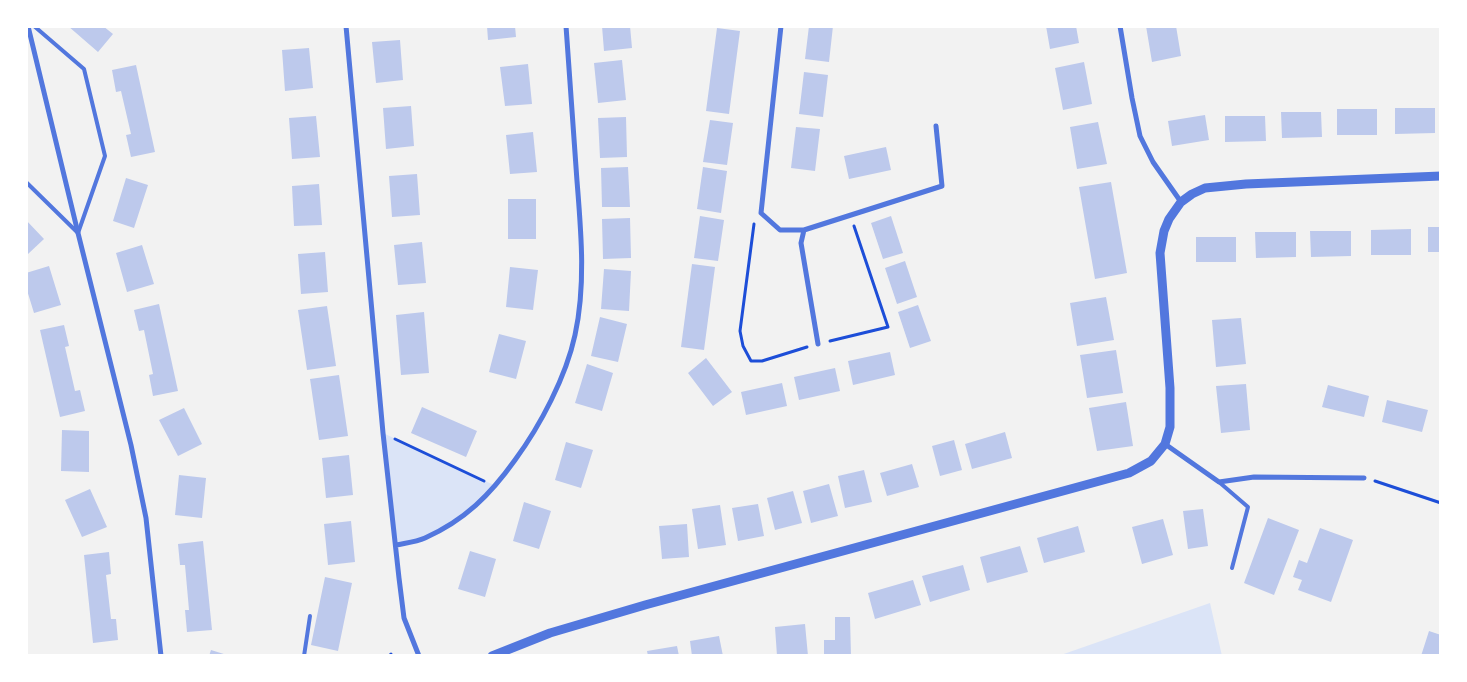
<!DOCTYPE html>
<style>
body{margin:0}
#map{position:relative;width:1467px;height:682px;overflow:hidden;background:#f2f2f2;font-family:"Source Sans 3",sans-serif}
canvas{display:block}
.frame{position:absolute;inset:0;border:28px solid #fff;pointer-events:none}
</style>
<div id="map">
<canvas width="1467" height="682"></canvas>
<div class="frame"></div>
</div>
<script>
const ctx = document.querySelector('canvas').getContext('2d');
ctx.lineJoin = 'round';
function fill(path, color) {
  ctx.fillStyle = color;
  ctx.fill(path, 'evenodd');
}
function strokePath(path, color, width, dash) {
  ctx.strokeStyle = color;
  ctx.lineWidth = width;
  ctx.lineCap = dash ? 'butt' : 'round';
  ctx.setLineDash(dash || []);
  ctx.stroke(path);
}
fill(new Path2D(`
 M383 433 496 486 461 518 423 538 396 545Z
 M1210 603 1222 656H1058Z`), '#dbe4f7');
fill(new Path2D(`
 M68 26H103L113 34 98 52Z
 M487 26H515L516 37 488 40Z
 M602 26H630L632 48 604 51Z
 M809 26H833L829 62 805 59Z
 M1046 26H1076L1079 43 1050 49Z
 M1146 26H1176L1181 56 1152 62Z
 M717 28 740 31 729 114 706 111Z
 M400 40 403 80 376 83 372 42Z
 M309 48 313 88 285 91 282 50Z
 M622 60 626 100 598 103 594 63Z
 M1084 62 1092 104 1063 110 1055 68Z
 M528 64 532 104 505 106 500 67Z
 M136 65 155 152 131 157 126 135 131 134 121 91 116 92 112 70Z
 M804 72 828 75 823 117 799 114Z
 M411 106 414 146 386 149 383 108Z
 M1395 108H1435V133L1395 134Z
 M1337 109H1377V135H1337Z
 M1281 112H1321L1322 137 1282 138Z
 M1205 115 1209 140 1172 146 1168 121Z
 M316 116 320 157 292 159 289 118Z
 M1225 116H1265L1266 141 1225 142Z
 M626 117 627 157 600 158 598 118Z
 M710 120 733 123 727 165 703 162Z
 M1098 122 1107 164 1077 169 1070 127Z
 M796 127 820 129 815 171 791 168Z
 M533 132 537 172 510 174 506 135Z
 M886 147 891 170 849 179 844 156Z
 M628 167 630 207H602L601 168Z
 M703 167 727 171 721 213 697 209Z
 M417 174 420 215 392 217 389 176Z
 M126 178 148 185 134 228 113 221Z
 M1111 182 1127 273 1095 279 1079 187Z
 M319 184 322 225 294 226 292 186Z
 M508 199H536V239H508Z
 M700 216 724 220 718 261 694 258Z
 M891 216 903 253 883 259 871 223Z
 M630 218 631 258 603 259 602 219Z
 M26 220 44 239 28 254 26 253Z
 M1428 227H1441V252H1428Z
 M1411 229V255H1371V230Z
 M1310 231H1351V256L1311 257Z
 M1255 232H1296V257L1256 258Z
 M1196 237H1236V262H1196Z
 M422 242 426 283 398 285 394 245Z
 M142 245 154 284 127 292 116 253Z
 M325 252 328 292 301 294 298 254Z
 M905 261 917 297 897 304 885 268Z
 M692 264 715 267 704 350 681 347Z
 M49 266 61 305 34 313 26 287V273Z
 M510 267 538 270 533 310 506 307Z
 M604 269 631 271 629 311 601 309Z
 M1106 297 1114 340 1077 346 1070 303Z
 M159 304 178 391 153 396 149 375 153 374 144 330 139 331 134 310Z
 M918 305 931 341 910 348 898 312Z
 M327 306 336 366 307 370 298 310Z
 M424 312 429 373 401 375 396 315Z
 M600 317 627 324 618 362 591 356Z
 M1241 318 1246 364 1216 367 1212 320Z
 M64 325 69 346 65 347 75 391 80 390 85 411 60 417 40 330Z
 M499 334 526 341 516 379 489 372Z
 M1116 350 1123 393 1087 398 1080 355Z
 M890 352 895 375 853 385 848 361Z
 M706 358 732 392 713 406 688 373Z
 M587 364 613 373 602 411 575 403Z
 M835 368 840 391 799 400 794 377Z
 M339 375 348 436 319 440 310 379Z
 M782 383 787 406 746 415 741 392Z
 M1246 384 1250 430 1221 433 1216 386Z
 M1328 385 1369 396 1364 417 1322 407Z
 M1387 400 1428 410 1422 432 1382 422Z
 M1126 402 1133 446 1097 451 1089 408Z
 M422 407 477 431 466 457 411 433Z
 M184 408 202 444 178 456 159 420Z
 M62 430 89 431V472L61 471Z
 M1005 432 1012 458 972 469 965 444Z
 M954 440 962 470 940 476 932 446Z
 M566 442 593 450 581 488 555 480Z
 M349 455 353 495 326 498 322 458Z
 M912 464 919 487 887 496 880 473Z
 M864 470 872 502 845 508 838 476Z
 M179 475 206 478 202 518 175 515Z
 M829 484 838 516 811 523 803 491Z
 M90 489 107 527 82 537 65 500Z
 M793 491 802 523 775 530 767 498Z
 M524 502 551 511 539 549 513 541Z
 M758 504 764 536 738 541 732 508Z
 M720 505 726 545 698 549 692 509Z
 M1203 509 1208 546 1188 549 1183 511Z
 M1268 518 1299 530 1274 595 1244 583Z
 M1163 519 1173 555 1142 564 1132 527Z
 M351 521 355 562 328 565 324 524Z
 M687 524 689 557 662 559 659 526Z
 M1078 526 1085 552 1044 563 1037 538Z
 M1320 528 1353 540 1331 602 1298 590 1302 580 1293 577 1299 560 1307 563Z
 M203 541 212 630 187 632 185 610H189L185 565H180L178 544Z
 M1020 546 1028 572 987 583 980 557Z
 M470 551 496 559 485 597 458 589Z
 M109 552 111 574 106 575 111 619H116L118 640 93 643 84 555Z
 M963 565 970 590 930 602 922 576Z
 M325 577 352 583 338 651 311 645Z
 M913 580 921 605 875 619 868 593Z
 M835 617H850L851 656H824V640H835Z
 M805 624 808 656H777L775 627Z
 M1429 631 1441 635V656H1421Z
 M719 636 723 656H692L690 641Z
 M677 646 679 656H648L647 651Z
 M211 650 227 655V656H209Z`), '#bdc9ec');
strokePath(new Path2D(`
 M754 224 740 331 743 346 751 361H762L807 347
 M830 341 888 327 854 226
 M395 439 484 481
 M1375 481 1441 503
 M389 656 391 654`), '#1d4ed8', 3);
strokePath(new Path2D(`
 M26 182 78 233 105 156 84 69 34 26
 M1219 482 1248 507 1232 568
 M304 656 310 616`), '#5277de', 4);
strokePath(new Path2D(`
 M28 26 78 233 131 445 146 518 161 656
 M346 26 383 433 399 578 404 618 419 656
 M781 26 761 213 780 230H804L942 186 936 126
 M1120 26 1132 98 1140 136 1153 162 1181 202
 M804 230 801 243 818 344
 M1165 444 1219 482 1254 477 1364 478
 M396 545C405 543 416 542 425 538 465 520 490 495 515 460 540 426 566 377 575 335 586 285 581 231 577 181 573 129 570 78 566 26`), '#5277de', 5);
strokePath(new Path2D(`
 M492 656 550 633 645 605 1129 473 1151 461 1165 444 1170 427V388L1160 253 1164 231 1169 219 1181 202 1192 194 1205 188 1246 184 1441 176`), '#5277de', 9);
</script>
